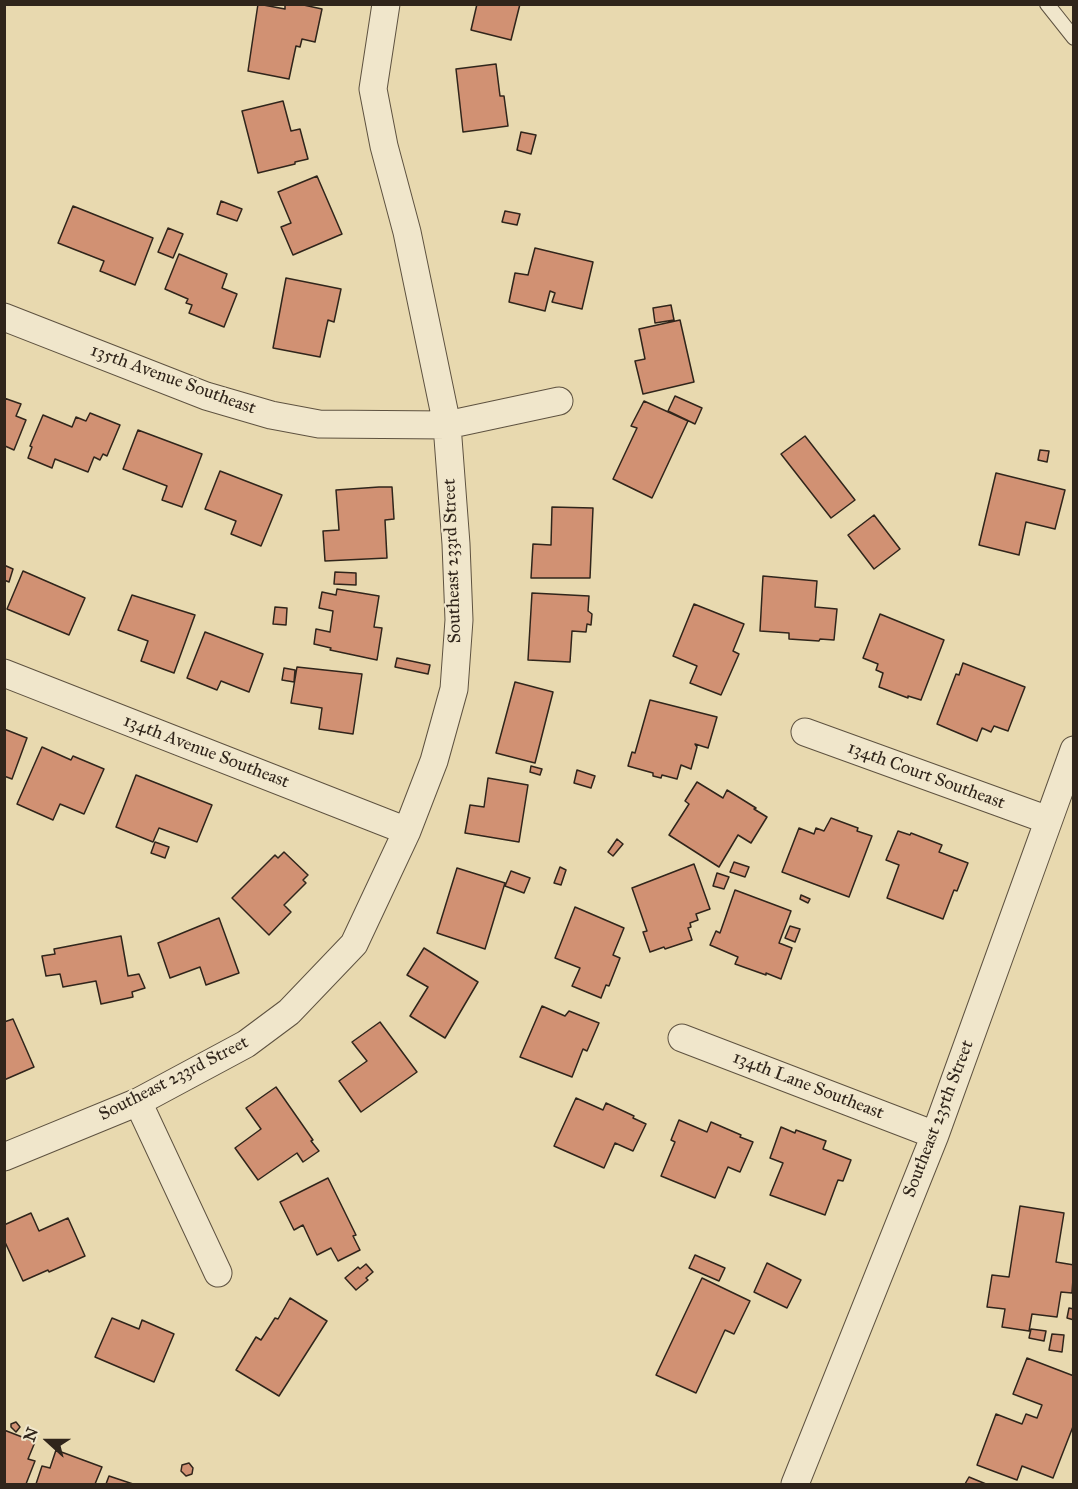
<!DOCTYPE html>
<style>
body{margin:0}
#map{position:relative;width:1078px;height:1489px;overflow:hidden;background:#e8d9af;font-family:"IM FELL Great Primer",serif}
canvas{display:block}
.frame{position:absolute;inset:0;border:6px solid #30251b;pointer-events:none}
.north{position:absolute;left:18px;top:1411px;width:60px;height:60px;-webkit-text-stroke:4px #f0e6cb;paint-order:stroke;rotate:291deg;font-size:16px;font-weight:700;line-height:24px;text-align:center;color:#30251b}
.north::after{content:'';display:block;margin:auto;width:21px;height:27px;background:#30251b;clip-path:polygon(50% 0,100% 100%,50% 72%,0 100%)}
</style>
<div id="map">
<canvas width="1078" height="1489"></canvas>
<div class="frame"></div>
<div class="north">N</div>
</div>
<script>
const ctx = document.querySelector('canvas').getContext('2d');
ctx.lineJoin = 'round';
function fill(path, color) {
  ctx.fillStyle = color;
  ctx.fill(path, 'evenodd');
}
function strokePath(path, color, width, dash) {
  ctx.strokeStyle = color;
  ctx.lineWidth = width;
  ctx.lineCap = dash ? 'butt' : 'round';
  ctx.setLineDash(dash || []);
  ctx.stroke(path);
}
function drawText(font, color, halo, rows, align = 'center') {
  ctx.font = font + ' "IM FELL Great Primer",serif';
  ctx.lineWidth = 4.5;
  ctx.setLineDash([]);
  ctx.textBaseline = 'middle';
  ctx.strokeStyle = halo;
  ctx.fillStyle = color;
  for (const [text, x, y, turn = 0] of rows) {
    ctx.save();
    ctx.translate(x, y);
    ctx.rotate((+turn || 0) * Math.PI / 180);
    ctx.textAlign = isNaN(turn) ? turn : align;
    if (halo) ctx.strokeText(text, 0, 0);
    ctx.fillText(text, 0, 0);
    ctx.restore();
  }
}
const building = new Path2D(`
 M258 4 285 9V4H299L322 9 315 42 302 39 300 47 296 46 289 79 248 71Z
 M477 4H520L511 40 471 30Z
 M496 64 500 96H504L508 126 463 132 456 69Z
 M283 101 291 131 300 129 308 159 295 162V164L258 173 242 111Z
 M521 132 536 135 531 154 517 150Z
 M317 176 342 234 293 255 281 227 291 223 278 192Z
 M221 201 242 209 237 221 217 214Z
 M73 206 153 238 135 285 100 271 104 261 58 243Z
 M505 211 520 214 517 225 502 222Z
 M168 228 183 234 173 258 158 252Z
 M535 248 593 262 582 309 552 302 555 293 550 291 545 311 509 302 515 273 528 275Z
 M179 254 227 274 222 288 237 294 224 327 189 313 192 305 186 303 188 299 165 289Z
 M286 278 341 289 334 322 328 320 320 357 273 348Z
 M671 305 674 320 655 323 653 308Z
 M680 320 694 382 643 394 635 361 645 359 639 329Z
 M675 396 702 408 695 424 668 411Z
 M4 398 21 404 16 416 26 420 14 450 5 446 4 449Z
 M644 401 688 421 652 498 613 479 637 428 631 426Z
 M90 413 120 425 107 456 103 454 100 460 94 457 88 472 55 459 52 468 28 458 32 447 30 446 43 415 72 427 76 417 86 421Z
 M138 430 202 454 182 507 162 500 167 486 123 469Z
 M805 436 855 500 831 518 781 454Z
 M1040 450 1049 451 1047 462 1038 460Z
 M220 471 282 495 261 546 231 534 236 521 205 509Z
 M996 473 1065 490 1055 529 1026 522 1019 555 979 545Z
 M379 487H392L394 519 385 520 387 558 325 561 323 531 339 530 336 490Z
 M552 507 593 508 590 578H531L533 544 551 545Z
 M874 515 900 549 874 569 848 535Z
 M4 565 13 569 9 582 4 580Z
 M23 571 85 598 69 635 7 609Z
 M335 572 356 573V585L334 584Z
 M763 576 817 581 815 607 837 609 834 640 820 639 819 641 789 639V633L760 631Z
 M337 589 379 596 374 627 382 628 377 660 330 650 331 648 314 644 316 629 330 632 333 611 319 608 322 592 336 595Z
 M532 593 589 596 588 611 592 614 591 625 587 624 586 632 572 631 570 662 528 660Z
 M132 595 195 615 174 673 141 661 148 641 118 630Z
 M694 604 744 624 733 651 739 654 721 695 690 683 697 666 673 656Z
 M275 607 287 608 286 625 273 624Z
 M880 614 944 640 921 700 908 696V698L879 687 883 673 876 670 878 664 863 658Z
 M205 632 263 654 249 692 221 681 217 690 187 678Z
 M397 658 430 665 428 674 395 667Z
 M963 663 1025 687 1008 731 994 726 991 732 982 728 977 741 937 724 956 674 959 675Z
 M297 667 362 674 353 734 319 729 322 708 291 703Z
 M284 668 295 670 294 682 282 680Z
 M515 682 553 692 535 763 496 753Z
 M650 700 717 717 708 748 695 744 697 747 691 769 681 765 677 779 662 775 661 778 653 776V773L628 766 632 752 635 753Z
 M4 729 27 738 12 779 4 776Z
 M42 747 71 760 73 756 104 769 84 814 60 804 53 820 17 804Z
 M531 766 542 769 540 775 530 772Z
 M577 770 595 776 591 788 574 783Z
 M136 775 212 805 197 842 159 828 153 842 116 827Z
 M488 778 528 785 519 842 465 833 470 805 484 807Z
 M697 782 723 798 727 790 756 808 754 809 767 817 751 843 738 835 719 867 669 835 689 804 685 801Z
 M831 818 858 828 857 831 872 836 849 897 782 872 799 828 814 834 816 828 824 831Z
 M898 831 910 835 911 833 942 845 939 852 968 863 957 891 954 890 943 919 887 898 899 865 886 860Z
 M617 839 623 844 613 856 608 852Z
 M155 842 169 847 165 858 151 853Z
 M284 852 308 875 303 880 306 883 284 905 291 912 269 935 232 898 275 855 278 858Z
 M734 862 749 867 745 877 730 872Z
 M694 864 710 909 696 914 698 920 690 923 691 927 688 928 692 940 665 949 664 947 650 952 643 932 647 931 632 888Z
 M560 867 566 870 561 885 554 883Z
 M457 868 505 883 485 949 437 933Z
 M511 871 530 878 524 893 505 886Z
 M717 873 729 877 724 889 713 886Z
 M735 890 791 911 779 943 792 948 781 979 766 973V975L735 964 738 957 710 945 716 931 720 933Z
 M801 895 810 899 808 903 800 899Z
 M575 907 624 928 613 955 620 958 609 986 606 985 601 998 572 986 580 968 555 958Z
 M219 918 239 973 206 985 200 967 170 978 158 943Z
 M790 926 800 929 795 942 785 938Z
 M121 936 128 976 139 974 145 988 132 992 133 997 101 1004 96 981 63 987 60 974 46 976 42 956 55 954 54 949Z
 M424 948 478 982 445 1038 410 1016 428 987 407 975Z
 M542 1006 565 1016 569 1011 599 1023 587 1051 583 1049 572 1077 520 1057Z
 M13 1019 34 1067 4 1080V1022Z
 M380 1022 417 1072 361 1112 339 1081 367 1061 352 1042Z
 M276 1087 313 1140 311 1141 319 1151 303 1162 297 1153 258 1180 235 1148 261 1129 246 1108Z
 M576 1098 603 1110 606 1103 634 1116 633 1118 646 1124 633 1151 615 1143 604 1168 554 1146Z
 M679 1120 707 1132 711 1122 741 1135 740 1137 753 1142 740 1172 728 1167 715 1198 661 1176 675 1142 671 1140Z
 M781 1127 795 1133 796 1130 826 1141 823 1149 851 1160 843 1181 838 1180 825 1215 770 1195 783 1163 770 1158Z
 M328 1178 356 1235 353 1236 360 1250 338 1261 331 1248 317 1255 303 1225 294 1230 280 1202Z
 M1020 1206 1064 1213 1056 1262 1074 1265 1072 1293 1061 1292 1057 1317 1032 1314 1029 1331 1002 1327 1005 1309 987 1307 992 1275 1009 1277Z
 M31 1213 39 1231 68 1218 85 1256 49 1272 48 1270 23 1281 4 1240V1225Z
 M695 1255 725 1268 719 1281 689 1268Z
 M767 1263 801 1280 787 1308 754 1292Z
 M366 1264 373 1272 366 1278 368 1280 356 1290 345 1278 358 1267 360 1269Z
 M702 1278 750 1301 734 1334 725 1330 696 1393 656 1375Z
 M290 1298 327 1321 279 1396 236 1370 256 1337 261 1340 275 1318 278 1319Z
 M1069 1308 1074 1309V1320L1067 1318Z
 M112 1318 139 1329 142 1320 174 1334 154 1382 95 1357Z
 M1031 1329 1046 1331 1044 1341 1029 1338Z
 M1052 1334 1064 1335 1062 1352 1049 1350Z
 M1027 1358 1074 1376V1424L1053 1478 1022 1466 1017 1480 977 1465 996 1414 1022 1424 1026 1414 1037 1418 1042 1405 1013 1394Z
 M16 1422 20 1427 16 1432 11 1427V1424Z
 M4 1430 35 1442 28 1459 35 1461 26 1484H4Z
 M56 1450 102 1467 95 1484H36L42 1466 50 1468Z
 M189 1463 193 1468 192 1474 186 1476 181 1471 182 1465Z
 M109 1476 133 1484H106Z
 M969 1477 986 1484H965Z`);
fill(building, '#d19173');
strokePath(building, '#30251b', 1.5);
const lane = new Path2D(`
 M1047 4 1074 38`);
const street = new Path2D(`
 M4 317 206 396 271 415 319 424 447 425 559 401
 M4 673 407 831
 M805 732 1048 820
 M682 1038 935 1135
 M138 1102 218 1273
 M4 1157 138 1102 246 1044 289 1012 354 944 407 831 434 761 454 689 459 620 456 544 447 425 407 232 384 146 373 89 386 4
 M795 1484 935 1135 1074 750`);
strokePath(lane, '#5e5240', 16);
strokePath(street, '#5e5240', 29);
strokePath(lane, '#f0e6cb', 14);
strokePath(street, '#f0e6cb', 27);
drawText('18px', '#30251b', '#f0e6cb', [
 ["135th Avenue Southeast",173,380,20],
 ["Southeast 233rd Street",453,561,-92],
 ["134th Avenue Southeast",206,752,21],
 ["134th Court Southeast",926,776,20],
 ["Southeast 233rd Street",174,1079,-27],
 ["134th Lane Southeast",808,1086,21],
 ["Southeast 235th Street",939,1119,-69]
]);
</script>
